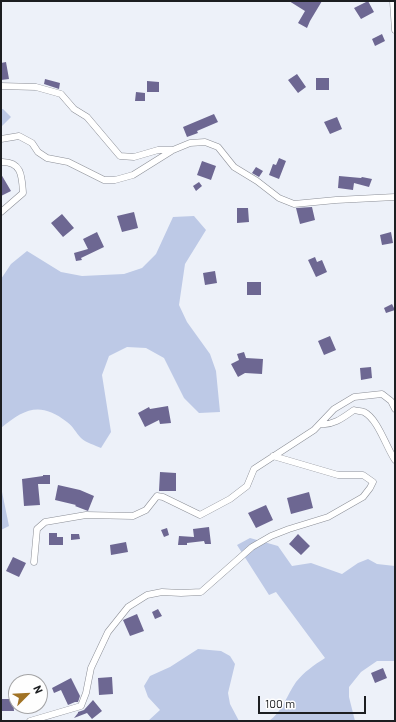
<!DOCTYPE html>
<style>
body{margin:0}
#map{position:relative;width:396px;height:722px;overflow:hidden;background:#edf1f9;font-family:Barlow,sans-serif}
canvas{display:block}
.frame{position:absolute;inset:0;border:2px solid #1c1e21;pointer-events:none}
.north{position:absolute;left:8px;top:674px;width:40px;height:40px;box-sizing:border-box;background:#fefefe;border:1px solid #a4a4a6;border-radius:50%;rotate:66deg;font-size:11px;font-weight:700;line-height:16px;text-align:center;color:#1c1e21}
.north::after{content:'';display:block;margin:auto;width:14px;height:18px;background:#a17325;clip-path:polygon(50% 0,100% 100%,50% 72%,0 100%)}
.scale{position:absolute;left:258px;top:696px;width:108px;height:18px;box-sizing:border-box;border:2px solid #1c1e21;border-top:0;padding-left:5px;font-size:12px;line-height:14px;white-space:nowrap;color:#1c1e21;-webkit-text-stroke:3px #fefefe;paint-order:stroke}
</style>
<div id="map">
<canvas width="396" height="722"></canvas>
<div class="frame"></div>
<div class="north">N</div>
<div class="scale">100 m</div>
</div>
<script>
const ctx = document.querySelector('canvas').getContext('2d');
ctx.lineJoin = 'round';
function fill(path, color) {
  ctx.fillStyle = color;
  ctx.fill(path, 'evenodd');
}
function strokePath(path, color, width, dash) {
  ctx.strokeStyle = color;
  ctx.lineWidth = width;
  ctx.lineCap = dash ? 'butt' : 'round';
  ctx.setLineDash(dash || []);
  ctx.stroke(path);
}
fill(new Path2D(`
 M1 109H3L11 117 1 127Z
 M194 216 206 230 185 264 179 305 187 322 210 354 216 371 220 412 199 413 184 398 164 358 146 348 127 347 109 356 102 375 111 432 101 448C95 445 86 443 81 438 76 433 73 426 67 422 40 401 24 409 1 428V279L11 264 27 251 61 272 82 276 124 274 142 268 156 254 173 217Z
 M1 487 9 526 1 530Z
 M250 538 278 546 292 566 311 563 342 574 358 563 368 559 377 564 395 566V661H377L361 672 349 687V697L355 721H269C282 712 287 695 296 682 304 672 314 665 325 658L276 592 269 595 237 545Z
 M198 649 221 651 230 656 235 664 228 693 230 704 239 721H148L160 710 148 697 144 686 150 676 170 667Z`), '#bdc9e6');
fill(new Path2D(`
 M289 1H322L310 21 307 28 298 23 305 11Z
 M368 1 374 12 361 19 354 8Z
 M382 34 385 41 375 46 372 39Z
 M6 62 9 79 1 80V63Z
 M297 74 306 87 298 93 288 80Z
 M316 78H329V90H316Z
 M45 79 60 83 59 89 44 84Z
 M147 81 159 82V92H147Z
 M136 92 145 93V101H135Z
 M214 114 218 122 197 131 198 133 187 137 183 127Z
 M337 117 342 129 330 134 324 122Z
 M279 158 286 161 279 179 269 175 273 164 276 165Z
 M202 161 216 166 211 180 197 175Z
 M256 167 263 171 259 177 252 173Z
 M1 174 11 191 1 196Z
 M339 176 361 178 362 177 372 179 369 187 354 183 353 190 338 188Z
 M199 182 202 186 196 191 193 186Z
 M312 207 315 220 300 224 296 208Z
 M237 208H248L249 222 237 223Z
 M134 212 138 228 122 232 117 216Z
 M62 214 74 228 63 237 51 223Z
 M97 232 104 247 81 258 82 260 76 261 74 253 88 249 83 239Z
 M391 232 393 243 382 245 380 235Z
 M315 257 317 262 322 260 327 272 316 277 308 260Z
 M215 271 217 283 205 285 203 273Z
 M247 282H261V295H247Z
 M392 304 395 310 386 313 384 308Z
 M330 336 336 350 324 355 318 341Z
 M244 352 246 358 263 359 262 374 245 373 238 377 231 364 239 360 237 354Z
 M371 367 372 378 361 380 360 368Z
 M168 406 171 423 160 424 159 420 145 427 138 413 149 407 150 409Z
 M160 472 176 473V491H159Z
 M43 475H50V484H38L40 505 24 506 22 479 43 476Z
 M58 485 80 490 94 496 88 511 75 506 76 505 55 500Z
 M309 492 313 508 291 514 287 498Z
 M266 505 273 520 256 528 248 513Z
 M209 527 211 544H205L204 541 187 543V545H178L179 536 194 537 193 529Z
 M167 528 169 535 164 537 161 530Z
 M49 533H57V537H63V545H49Z
 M71 534H79L80 539 71 540Z
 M298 534 310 546 301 555 289 544Z
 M126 542 128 552 111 555 110 545Z
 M13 557 26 563 19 577 6 571Z
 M158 609 162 616 155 619 152 612Z
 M137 614 144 631 130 636 123 620Z
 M383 668 387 678 375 683 371 673Z
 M112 677 113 694 99 695 98 678Z
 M71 678 80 696 78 702H75L68 705 61 690 54 693 52 688Z
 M1 699H13L14 711H1Z
 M93 700 102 711 92 719 87 713 74 718 78 713V712L84 710Z`), '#6d6792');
const street = new Path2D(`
 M393 1 395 30
 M1 86 36 87 61 94 74 109 87 117 120 156 134 157 158 150H173
 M1 139 19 136 32 143 38 152 47 158 68 162 104 180H115L133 175 173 150 190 143 205 142 218 147 234 167 257 181 279 198 294 204 336 200 395 197
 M1 162C22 161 22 177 23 193L1 212
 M320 424C333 426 344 417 354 410 357 411 361 411 364 412 378 419 386 447 395 460
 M34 562 37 529 45 522 86 515 133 516 146 510 157 496 163 497 200 515 230 499 247 486 254 469 314 430 334 409 354 397 382 394 391 401 395 409
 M30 721 81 706 86 693 91 668 108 632 128 607 147 595 162 592 181 593 201 592 252 547 271 536 289 529 328 517 363 497 370 488 373 482 363 475H338L273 456`);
strokePath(street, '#8b8e96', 7);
strokePath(street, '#fff', 6);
</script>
